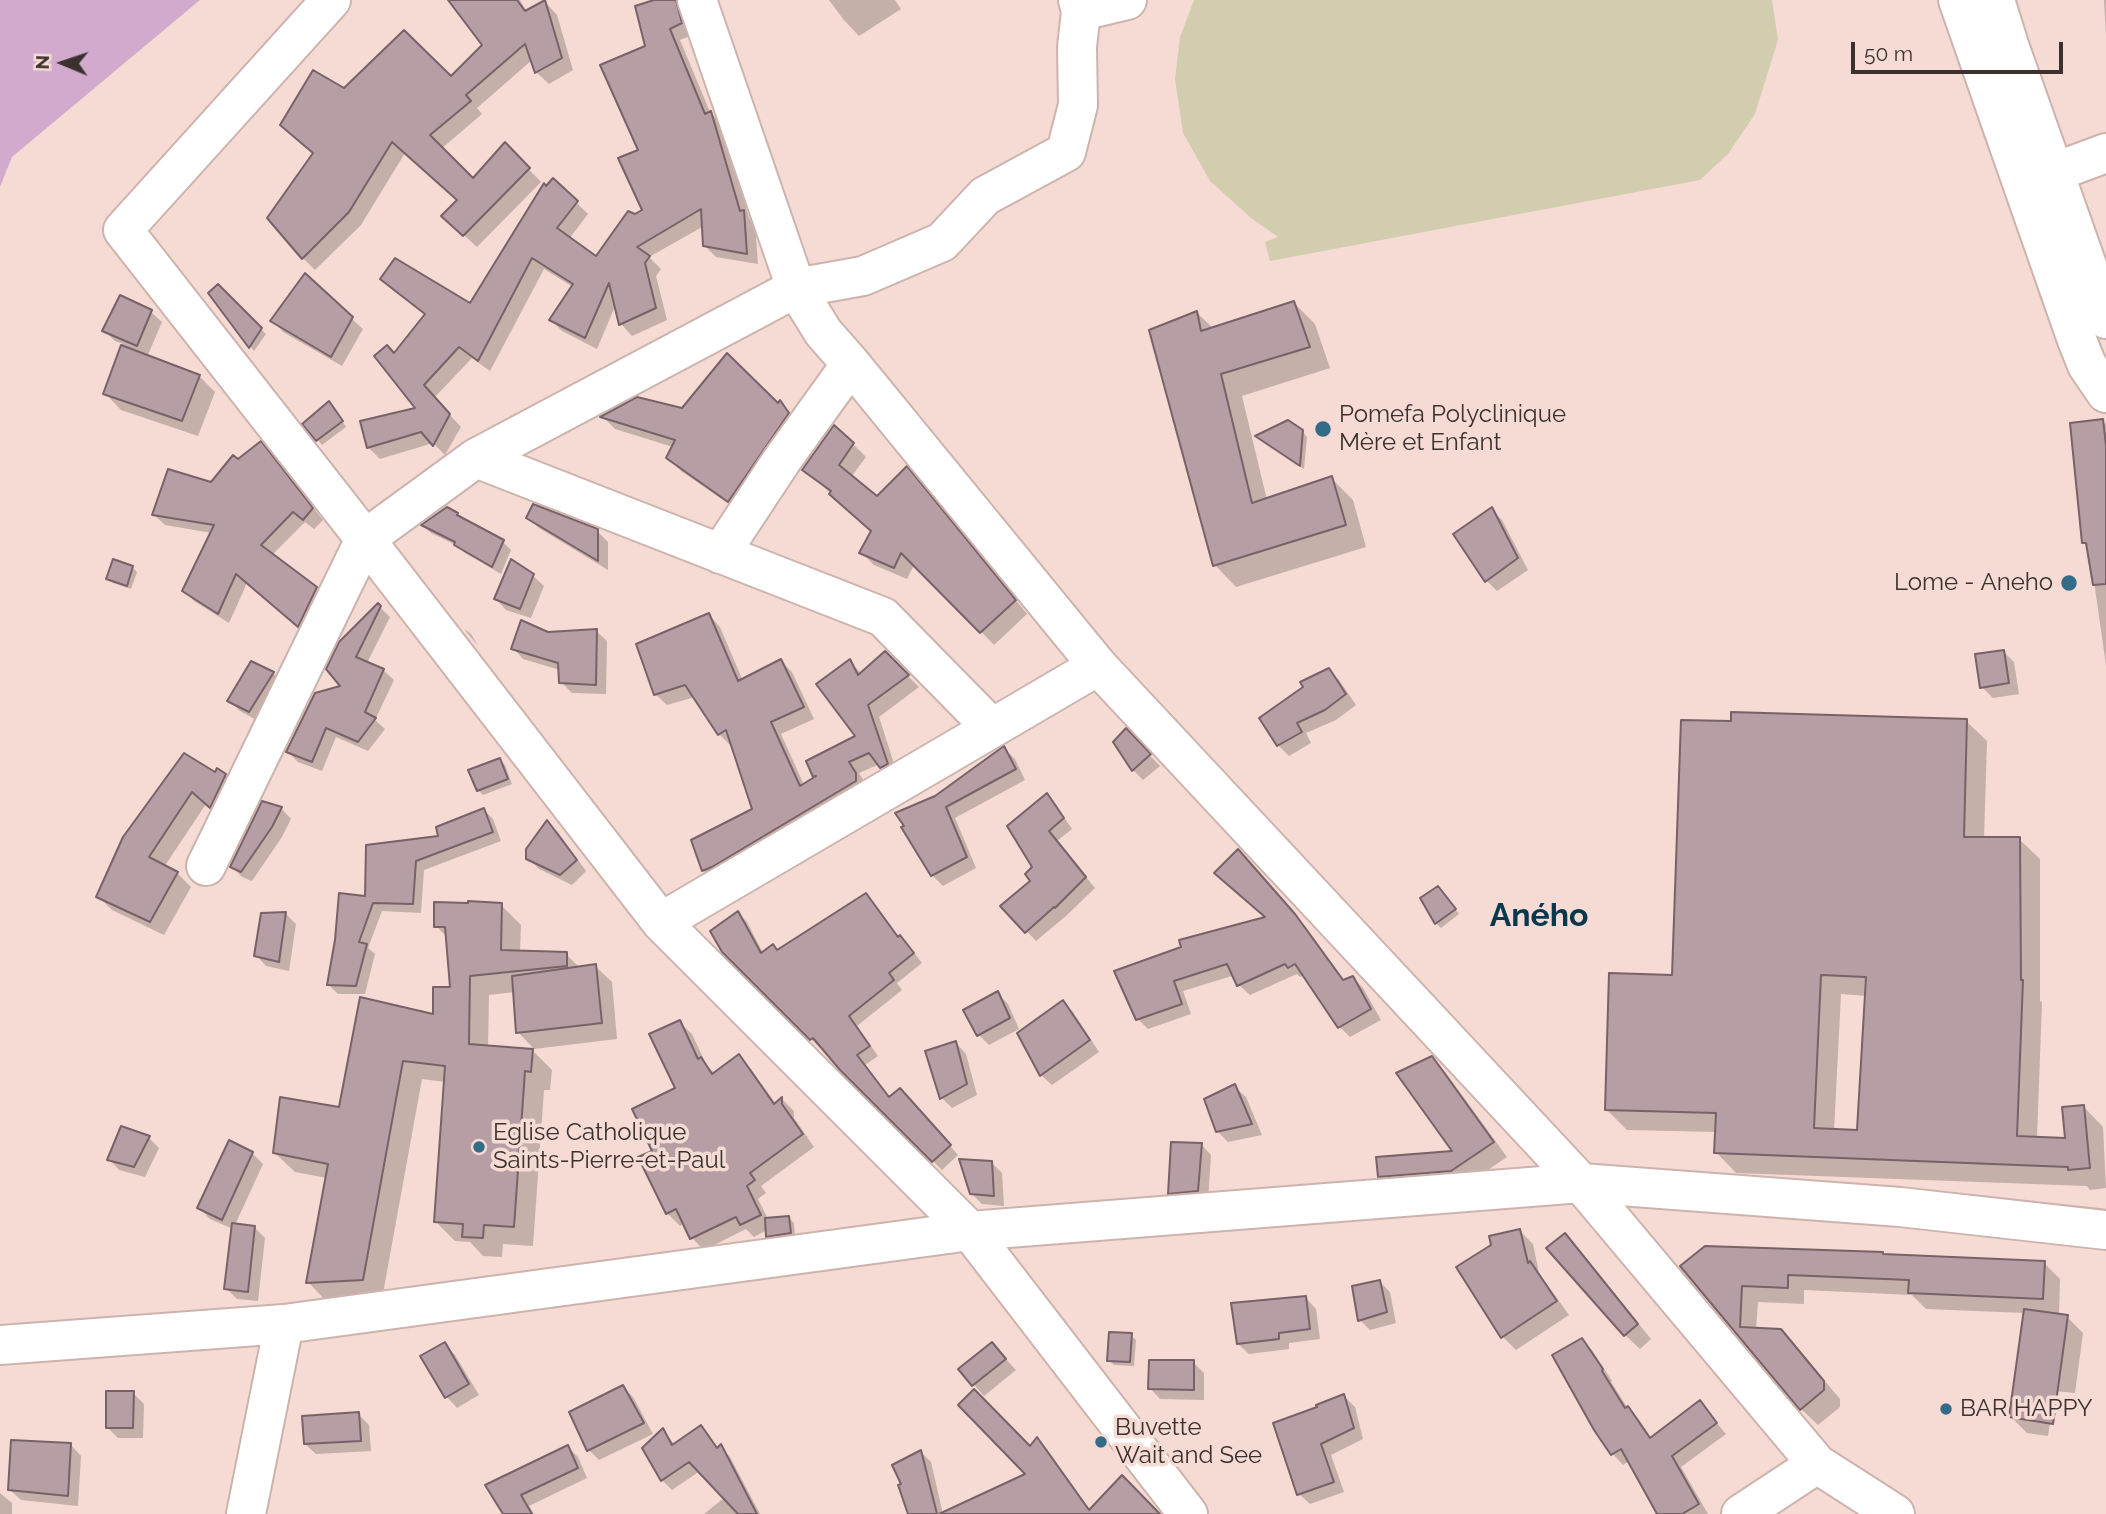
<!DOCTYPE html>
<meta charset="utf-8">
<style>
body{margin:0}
#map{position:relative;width:2106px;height:1514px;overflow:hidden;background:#f5dbd4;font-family:Raleway,sans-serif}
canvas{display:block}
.north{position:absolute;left:28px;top:28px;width:70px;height:70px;-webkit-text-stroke:5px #f5dbd4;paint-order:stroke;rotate:272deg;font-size:19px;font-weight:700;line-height:28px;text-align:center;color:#3c312f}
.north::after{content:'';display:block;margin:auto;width:24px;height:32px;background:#3c312f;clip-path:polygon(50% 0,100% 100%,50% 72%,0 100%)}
.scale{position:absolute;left:1851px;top:42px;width:212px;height:32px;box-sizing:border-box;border:4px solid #3c312f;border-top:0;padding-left:9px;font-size:21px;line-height:24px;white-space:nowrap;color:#3c312f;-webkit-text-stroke:5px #f5dbd4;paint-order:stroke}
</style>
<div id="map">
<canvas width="2106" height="1514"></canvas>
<div class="north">N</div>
<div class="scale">50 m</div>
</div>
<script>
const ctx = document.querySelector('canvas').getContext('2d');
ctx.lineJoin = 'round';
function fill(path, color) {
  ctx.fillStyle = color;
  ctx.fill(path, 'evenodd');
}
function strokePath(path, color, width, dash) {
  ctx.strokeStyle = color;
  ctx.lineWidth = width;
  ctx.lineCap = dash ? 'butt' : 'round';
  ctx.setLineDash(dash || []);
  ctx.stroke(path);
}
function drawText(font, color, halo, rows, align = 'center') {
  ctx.font = font + ' Raleway,sans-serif';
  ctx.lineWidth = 7;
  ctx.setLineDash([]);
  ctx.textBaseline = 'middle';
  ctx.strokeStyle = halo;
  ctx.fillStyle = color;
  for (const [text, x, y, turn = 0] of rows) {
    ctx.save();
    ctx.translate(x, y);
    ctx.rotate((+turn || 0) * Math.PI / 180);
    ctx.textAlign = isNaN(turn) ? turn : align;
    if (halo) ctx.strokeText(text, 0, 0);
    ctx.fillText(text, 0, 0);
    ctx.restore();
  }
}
fill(new Path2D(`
 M1194 0H1772L1778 40 1755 114 1728 154 1700 180 1270 261 1265 242 1278 237 1251 218 1210 181 1183 133 1175 79 1180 37Z`), '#d3cdaf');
fill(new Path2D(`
 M0 0H200L12 157 0 187Z`), '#d1aace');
fill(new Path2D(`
 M450 0H520L527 12 545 2 557 15 573 70 549 84 536 72 532 60 477 108 482 114 441 149 473 181 505 145 541 182 477 247 456 228 459 201 405 153 361 225 315 270 303 258 315 154 344 90 451 79 484 46Z
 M653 0H684L692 35 680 40 710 112 723 125 749 218 755 224 758 264 716 257 704 245V226L649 257 661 269 656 276 667 320 632 336 621 324 616 304 597 349 562 331 551 320 573 287 544 269 490 371 472 358 434 398 461 427 445 455 433 443 380 459 368 447 418 409 395 356 426 315 394 291 383 279 470 305 553 180 588 214 569 239 597 259 635 216 645 210 640 151 647 47Z
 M829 0H895L901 9 859 36 843 19Z
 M2104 0H2106V37V36Z
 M218 287 266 334 254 351 210 293Z
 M1294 303 1315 324 1330 368 1242 396 1267 500 1331 478 1353 500 1366 547 1236 587 1215 565 1197 313 1214 329Z
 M151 312 162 322 147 357 199 376 215 392 198 436 121 410 105 393 123 344 115 341 104 330Z
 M352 319 363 329 342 366 283 332 273 321Z
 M780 403 793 415 742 513 681 471 668 458 673 447 615 429 603 417 683 410 778 405Z
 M334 408 346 427 322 445 305 424Z
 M2102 421 2106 424V665L2089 547 2084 542Z
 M1302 431 1307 437 1304 469 1262 440Z
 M853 444 866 457 851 477 877 498 919 481 1027 614 994 645 915 563 907 579 874 565 862 553 873 532 804 469Z
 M271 454 323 520 314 529 305 522 272 555 316 589 327 599 309 636 247 583 229 623 194 601 184 591 212 533 165 525 154 515 211 485 238 461Z
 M1492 510 1502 520 1528 570 1497 591 1487 581 1456 535Z
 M457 514 463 520 503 542 511 550 501 574 465 553 458 546 431 533 423 526Z
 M528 517 597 531 608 542V570L539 528Z
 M132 567 137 572 131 589 113 583 108 578Z
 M533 576 544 586 531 618 506 610 496 599Z
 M380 607 390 617 367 663 383 670 394 680 375 720 385 729 368 751 336 737 322 771 298 762 288 752 343 687 341 643Z
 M709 615 720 627 743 681 781 661 792 672 814 719 781 734 804 785 816 778 815 776 858 736 849 661 862 674 885 653 919 687 879 717 898 776 893 779 880 764 859 773 867 786 715 881 703 870 754 810 733 744 731 746 719 734 695 697 667 705 655 694Z
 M464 629 471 634 478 646Z
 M596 631 607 641 606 694 572 693 561 682 560 670 523 659 513 648Z
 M2004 652 2014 662 2019 694 1993 698 1982 687Z
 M1329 670 1339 680 1356 705 1336 720 1306 733 1311 743 1289 756 1278 745Z
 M273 673 283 684 260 722 240 711 229 700Z
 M1966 721 1987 741 1984 839H2019L2040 859V1001L2042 1002 2037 1138 2067 1140 2083 1106 2103 1127 2106 1188 2090 1190 2087 1186 1736 1173 1716 1152 1717 1132 1627 1130 1607 1110 1674 977ZM1841 994 1867 996 1859 1131H1834Z
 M1126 731 1160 766 1143 780 1133 770Z
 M1004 748 1015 759 1025 780 955 818 976 868 943 886 932 875 936 798Z
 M500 760 505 765 512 784 483 795 478 790Z
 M216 775H225L239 789 224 820 206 804 164 867 177 873 191 887 164 935 112 910 98 896 124 838Z
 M1047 796 1056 805 1072 829 1057 841 1095 888 1066 916 1036 941 1003 906 1033 881Z
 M281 808 291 819 282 837 252 881 242 877 232 867Z
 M484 810 493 819 501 841 424 870 421 913 382 911 368 948 375 954 365 994H338L329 985 367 898 440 838Z
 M547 822 558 832 586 871 572 885 539 869 528 858Z
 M1248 862 1306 927 1345 981 1353 978 1363 988 1381 1020 1350 1037 1339 1026 1304 975 1300 977 1297 974 1250 995 1239 985 1235 975 1183 991 1191 1014 1148 1029 1138 1019 1116 972 1267 918Z
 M1443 893 1459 914 1441 928 1436 923Z
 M865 895 874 904 899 938 900 937 909 946 922 963 897 983 902 990 857 1026 878 1056 865 1065 891 1099H909L958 1155 942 1170 841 1069 822 1046 820 1048 724 951 738 913 747 922 763 953 778 952Z
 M501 905 521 925 520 952 566 954 580 968 595 966 612 982 617 1039 534 1049 518 1032 515 992 489 995 488 1047 532 1050 552 1070 550 1090H544L533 1246 503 1244 502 1257 483 1256 470 1242 455 1241 436 1222 445 1082 422 1079 382 1299 327 1302 308 1282 327 1178 295 1172 275 1153 340 1110 435 1016 452 989 448 938 436 926Z
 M285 913 296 924 289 971 266 966 256 955Z
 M997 993 1008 1004 1019 1029 989 1045 979 1035Z
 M1063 1002 1073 1012 1099 1052 1052 1085 1041 1075Z
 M679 1022 692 1034 706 1064 715 1074 739 1057 751 1069 776 1104 782 1099 794 1111V1118L814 1147 761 1186 766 1193 758 1199 768 1219 789 1218 794 1223 795 1238 772 1241 767 1236V1230L754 1237 746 1229 704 1250 692 1238 685 1223 680 1226 667 1213 641 1158 654 1152 678 1089Z
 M956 1043 966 1054 977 1095 952 1108 942 1098Z
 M1432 1058 1446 1073 1507 1157 1466 1185 1394 1191 1380 1176 1455 1153Z
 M1235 1087 1246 1097 1262 1135 1228 1142 1217 1131Z
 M149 1138 159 1148 145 1177 119 1170 109 1159Z
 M1201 1144 1211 1155 1208 1201 1180 1203 1170 1193Z
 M252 1153 263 1164 235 1225 255 1228 265 1238 258 1301 237 1299 226 1288 233 1229 210 1219 199 1208Z
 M991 1162 1002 1173 1004 1206 982 1204 971 1193Z
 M1520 1231 1533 1244 1539 1273 1569 1315 1516 1350 1503 1337Z
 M1565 1236 1579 1250 1651 1339 1640 1349 1625 1335Z
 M1885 1256 2044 1263 2060 1279 2059 1316 2067 1317 2083 1333 2075 1393 2055 1391 2048 1436 2027 1433 2011 1417 2025 1313 1926 1309 1912 1295 1804 1290V1304L1758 1302 1756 1330 1780 1331 1797 1348 1840 1399V1407L1818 1425 1801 1409 1682 1267Z
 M1380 1282 1390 1292 1396 1323 1370 1330 1360 1320Z
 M1306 1298 1316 1309 1320 1339 1289 1343V1349L1249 1354 1238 1344Z
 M1131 1335 1136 1340 1134 1366 1114 1365 1109 1360Z
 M1581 1340 1592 1350 1612 1381 1611 1382 1627 1407 1638 1418 1652 1439 1700 1403 1726 1434 1681 1467 1708 1514H1659L1629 1461 1623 1465 1613 1454 1595 1429Z
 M445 1344 455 1355 479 1395 457 1408 447 1397 423 1357Z
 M992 1344 1016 1370 984 1396 961 1370Z
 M1193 1362 1204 1373V1400L1160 1399 1150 1388Z
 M623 1387 633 1397 653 1434 599 1460 589 1450Z
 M133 1393 144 1404 143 1438H118L107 1427Z
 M1344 1396 1355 1407 1363 1439 1331 1455 1344 1492 1310 1504 1299 1494 1319 1408Z
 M358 1414 369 1425 371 1451 316 1454 305 1444Z
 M701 1427 718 1448 720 1447 730 1457 760 1514H704L725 1497 700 1471 672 1490 662 1480 663 1430 675 1445Z
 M1037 1440 1047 1449 1091 1511 1159 1514H910L921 1452 931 1462 943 1514 1028 1474 1030 1449Z
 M71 1445 81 1456 78 1506 21 1500 10 1490Z
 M568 1447 578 1457 587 1478 529 1506 534 1514H505L488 1485Z
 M0 1493 12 1503V1514H0Z`), '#0003');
const building = new Path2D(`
 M448 0H517L525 11 545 0 562 58 535 73 525 44 466 95 471 101 430 135 473 178 505 142 530 168 463 236 441 216 457 200 392 142 349 212 302 259 267 218 313 153 280 125 313 70 344 88 404 30 451 76 482 45Z
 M654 0H676L682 23 670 29 705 114 711 111 740 211 744 210 747 254 703 246 701 209 637 247 650 256 645 263 656 308 619 325 609 283 585 338 549 320 573 284 532 258 478 361 459 347 424 385 450 414 433 446 421 432 367 448 360 421 415 408 374 356 387 345 394 353 425 314 380 279 395 258 470 303 544 183 546 186 553 178 578 201 557 228 596 256 628 211 635 214 642 210 618 158 638 150 600 65 645 46 635 6Z
 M305 273 353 317 331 357 270 321Z
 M218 284 262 328 249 348 208 293Z
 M120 295 152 310 137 346 102 331Z
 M1294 301 1310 347 1221 374 1252 503 1332 476 1346 525 1213 566 1149 330 1197 311 1201 331Z
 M121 345 200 375 182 421 103 394Z
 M727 353 778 403 780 400 789 413 728 502 666 458 675 440 600 417 637 397 682 408Z
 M329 401 343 421 316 441 302 424Z
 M2103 419 2106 446V584L2093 585 2086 543H2082L2070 423Z
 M1288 420 1303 430 1300 466 1255 436Z
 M834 425 854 443 839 465 877 496 907 466 1016 600 980 633 901 553 894 568 859 553 871 531 829 494 831 491 802 470Z
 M261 441 313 508 303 520 293 512 261 545 317 587 298 627 236 574 218 614 182 591 214 525 152 515 168 469 211 482 233 455 238 459Z
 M533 504 598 529V561L526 518Z
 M447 507 458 513 457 515 504 540 492 567 454 545 455 542 421 525Z
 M1492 507 1518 558 1485 582 1453 534Z
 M113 559 133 566 127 586 106 579Z
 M511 559 534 574 520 609 494 599Z
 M378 603 381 606 356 657 384 669 365 712 376 718 358 742 326 728 312 762 286 752 315 693 340 686 326 669 339 642Z
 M709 613 738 681 781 659 804 707 771 722 800 786 816 776 813 777 806 761 855 736 816 684 850 659 858 675 885 651 909 675 868 705 888 764 880 768 869 753 849 762 856 773V781L712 867 702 871 691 840 752 809 726 730 718 735 685 685 654 695 636 644Z
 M521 620 548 632 597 629 596 685 559 683 558 663 511 649Z
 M2004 650 2009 683 1980 688 1975 654Z
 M251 661 274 672 249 712 227 701Z
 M1329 668 1346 694 1325 710 1297 723 1302 732 1277 746 1259 718 1303 687 1300 682Z
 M1731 712 1967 719 1964 837H2020L2021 980H2023L2017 1136 2065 1138 2062 1107 2084 1105 2090 1168 2068 1170V1167L1714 1153 1716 1113 1605 1110 1609 973 1672 975 1681 720 1731 721ZM1821 975 1866 977 1857 1130 1814 1128Z
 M1126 728 1151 754 1132 771 1113 742Z
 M1004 746 1016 769 946 807 967 857 931 876 901 827 904 826 895 813 935 796Z
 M184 753 215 772 217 768 226 774 210 808 192 792 149 857 178 872 150 922 96 897 123 837Z
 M500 758 508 779 477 791 468 770Z
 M1047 793 1064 818 1049 831 1086 877 1055 908 1054 907 1025 933 1000 906 1030 881 1025 874 1032 867 1007 826Z
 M262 801 282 807 272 827 241 872 230 867Z
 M484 808 493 832 416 861 413 904 373 903 359 942 367 944 356 986 327 985 335 940 339 893 365 896 366 845 438 836 436 827Z
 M547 820 577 860 560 875 526 859V849Z
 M1238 849 1295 914 1343 980 1353 976 1371 1009 1338 1028 1295 964 1288 968 1285 964 1237 986 1227 964 1174 981 1182 1004 1136 1020 1114 971 1181 947 1179 940 1265 917 1214 873Z
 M1438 886 1456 909 1435 924 1420 898Z
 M866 893 898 937 900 935 914 953 889 973 894 980 849 1016 870 1046 857 1055 889 1097 900 1088 951 1145 932 1162 840 1070 813 1038 810 1040 722 952 710 931 738 911 761 953 773 944 777 950Z
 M468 901 502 903 501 950 567 952V966L470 976 469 1044 533 1049 531 1072 525 1071 514 1227 484 1225 483 1238 462 1237 463 1224 434 1222 445 1066 403 1061 363 1280 306 1283 328 1164 273 1153 280 1097 339 1107 360 997 433 1014V987H450L445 927H434V902L468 903Z
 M286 912 279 962 254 956 261 913Z
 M596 964 602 1023 516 1033 512 976Z
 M998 991 1010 1018 977 1036 963 1010Z
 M1063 1000 1090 1040 1040 1076 1017 1033Z
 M680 1020 698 1059 701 1057 712 1074 739 1054 774 1104 782 1097V1104L803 1134 750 1173 755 1180 747 1186 761 1215 740 1225 736 1217 690 1239 676 1209 666 1214 638 1157 652 1151 632 1109 675 1088 649 1034Z
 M956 1041 967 1084 940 1099 925 1051Z
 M1432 1056 1494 1142 1451 1171 1378 1177 1376 1157 1452 1151 1396 1073Z
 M1235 1084 1252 1124 1216 1132 1204 1099Z
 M121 1126 150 1136 134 1167 107 1160Z
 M229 1140 253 1152 222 1220 197 1208Z
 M1171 1142 1202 1143 1198 1191 1168 1194Z
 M959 1159 992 1161 994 1196 970 1194Z
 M789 1216 791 1233 766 1237 765 1218Z
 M232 1223 255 1226 248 1292 224 1289Z
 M1520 1229 1528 1263 1530 1261 1557 1301 1501 1338 1456 1267 1491 1245 1489 1236Z
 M1565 1233 1638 1324 1624 1336 1546 1248Z
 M1705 1246 1883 1252V1254L2045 1261 2043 1299 1908 1293 1909 1280 1788 1275V1288L1742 1286 1740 1327 1781 1329 1824 1381V1390L1800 1410 1680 1266Z
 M1380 1280 1387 1312 1358 1321 1352 1286Z
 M1306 1296 1310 1329 1279 1333V1339L1237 1344 1231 1303Z
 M2024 1309 2068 1315 2053 1424 2009 1417Z
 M1109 1332 1132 1333 1130 1362 1107 1361Z
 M1582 1338 1603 1369 1602 1371 1625 1408 1628 1406 1650 1438 1700 1400 1717 1423 1672 1456 1699 1504 1682 1514H1657L1621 1449 1611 1455 1594 1430 1552 1355Z
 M445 1342 469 1384 445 1398 420 1356Z
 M992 1342 1006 1359 972 1386 958 1369Z
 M1149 1360H1194V1390L1148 1389Z
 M623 1385 644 1423 587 1451 569 1412Z
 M974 1389 1030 1446 1037 1437 1089 1510 1122 1475 1160 1514H939L1025 1474 958 1405Z
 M106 1391H134L133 1428H106Z
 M1344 1394 1354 1428 1321 1444 1334 1482 1297 1495 1273 1423 1317 1407 1316 1405Z
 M359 1412 361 1441 304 1444 302 1416Z
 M701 1425 717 1448 721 1444 757 1514H738L689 1462 661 1481 642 1448 663 1428 672 1445Z
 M11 1440 71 1443 68 1496 8 1490Z
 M568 1445 578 1468 521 1495 532 1514H503L485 1485Z
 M921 1450 937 1514H908L898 1485 901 1484 892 1465Z`);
fill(building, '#b79ea4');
strokePath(building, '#786167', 2);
const minor = new Path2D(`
 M331 0 123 230 365 539 661 922 970 1231 1188 1514
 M697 0 796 288 823 332 851 364 1098 666 1581 1183 1817 1464 1895 1514
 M1081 11 1127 0
 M2055 172 2106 153
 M476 458 883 617 991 727
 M720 554 782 460 851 364
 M206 866 365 539 476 458 796 288 863 276 942 242 985 196 1066 152 1078 105 1077 47 1081 11 1078 0
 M661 922 1098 666
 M0 1345 284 1324 970 1231 1581 1183 1900 1207 2106 1230
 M246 1514 284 1324
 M1741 1514 1817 1464`);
const highway = new Path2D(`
 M1958 0 2077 340 2087 365 2106 393
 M1995 0 2009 45 2106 319`);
strokePath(minor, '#cdb3ad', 42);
strokePath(highway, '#cdb3ad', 42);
strokePath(minor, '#fff', 38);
strokePath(highway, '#fff', 38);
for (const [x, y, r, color] of [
 [1323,429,9,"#346b86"],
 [2069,583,9,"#346b86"],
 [479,1147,7,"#346b86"],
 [1946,1409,7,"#346b86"],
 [1101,1442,7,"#346b86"]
]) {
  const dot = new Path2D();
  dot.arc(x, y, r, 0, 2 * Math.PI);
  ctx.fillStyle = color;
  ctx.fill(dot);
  strokePath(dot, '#f5dbd4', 2.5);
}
drawText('24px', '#3c312f', '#f5dbd4', [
 ["Pomefa Polyclinique",1339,415],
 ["Mère et Enfant",1339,443],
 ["Lome - Aneho",2053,583,"right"],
 ["Eglise Catholique",493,1133],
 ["Saints-Pierre-et-Paul",493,1161],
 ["BAR HAPPY",1960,1409],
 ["Buvette",1115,1428],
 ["Wait and See",1115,1456]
], 'left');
drawText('bold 32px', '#07384b', '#f5dbd4', [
 ["Aného",1539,916]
]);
</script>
